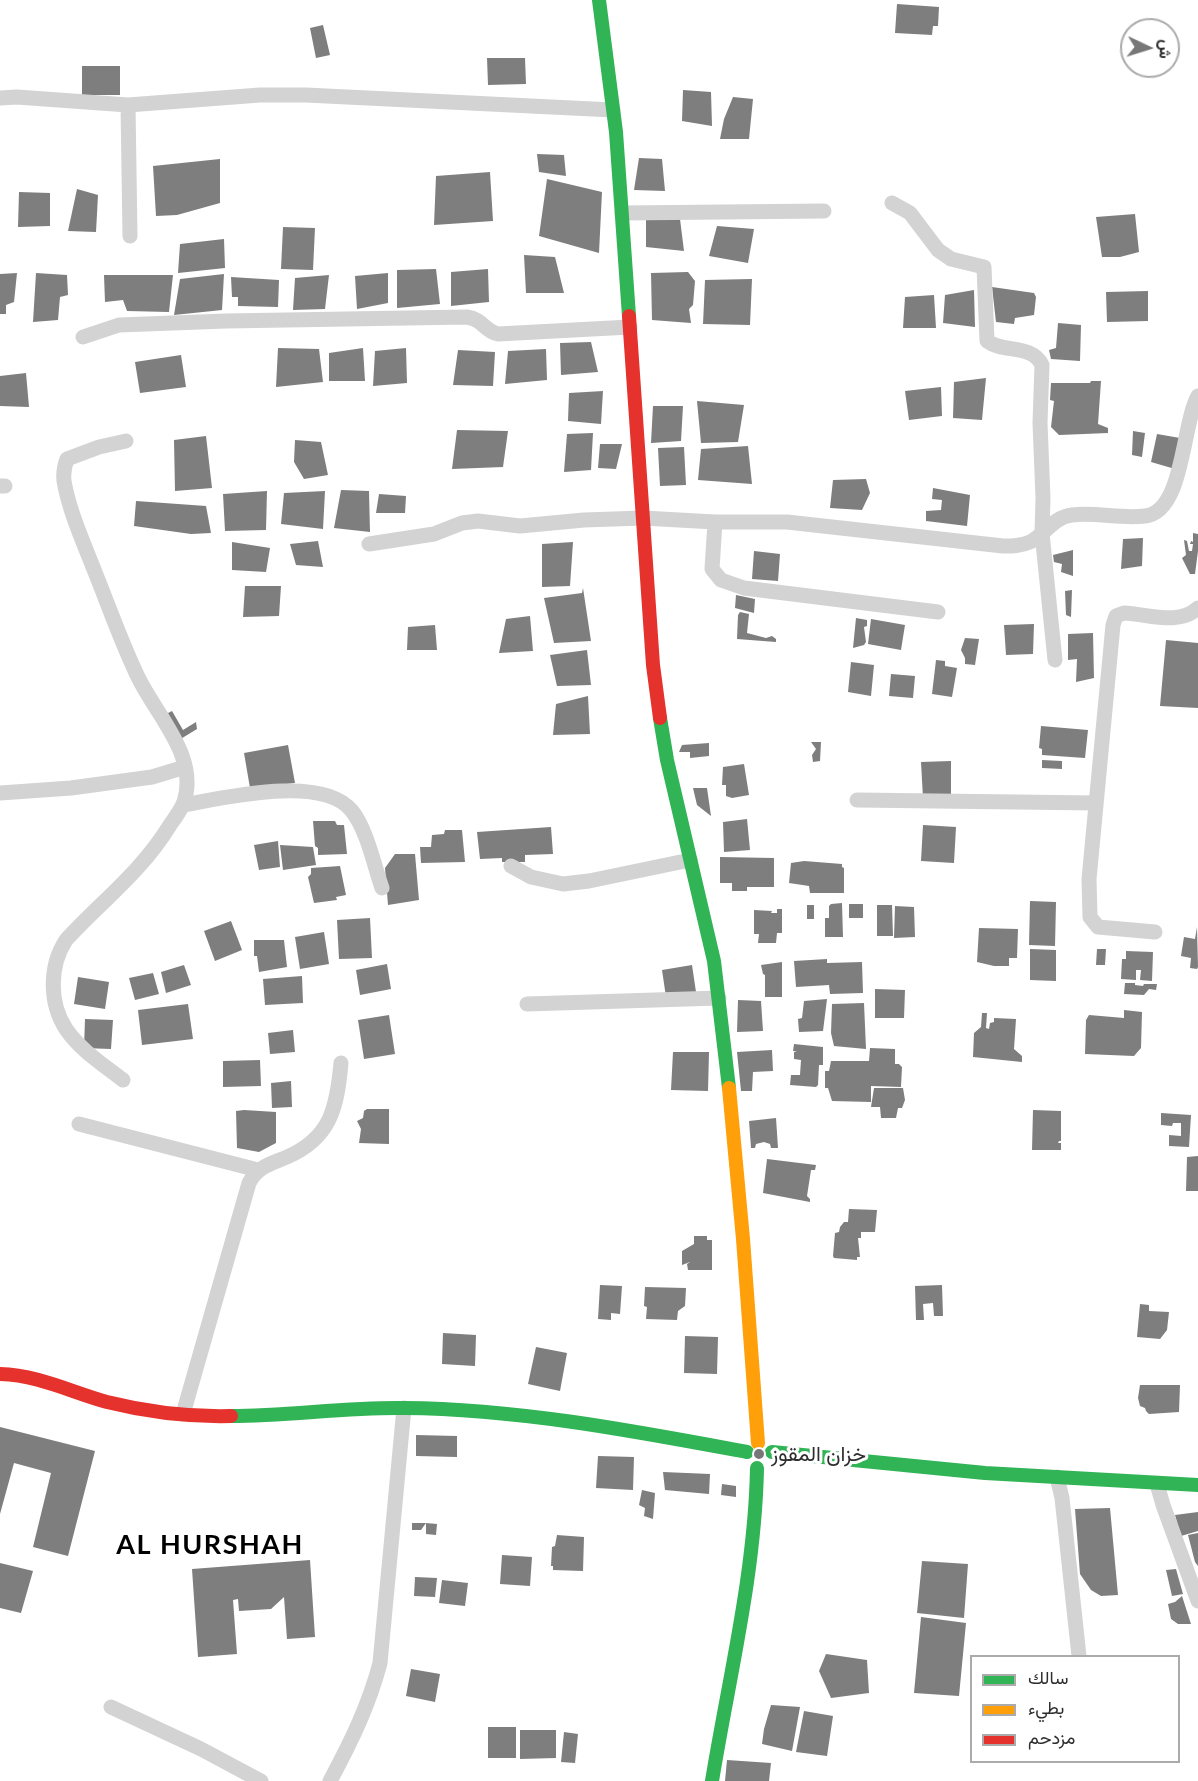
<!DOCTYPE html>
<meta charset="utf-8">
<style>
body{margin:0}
#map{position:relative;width:1198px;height:1781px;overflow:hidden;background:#fff;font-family:Lato,Vazirmatn,sans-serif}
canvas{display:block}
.legend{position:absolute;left:970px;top:1655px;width:210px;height:108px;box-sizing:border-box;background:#fff;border:2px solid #ababab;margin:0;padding:8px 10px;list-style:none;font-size:18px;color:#2e2e2e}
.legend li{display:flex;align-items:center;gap:12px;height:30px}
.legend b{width:30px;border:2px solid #ababab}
.north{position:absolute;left:1120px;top:18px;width:60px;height:60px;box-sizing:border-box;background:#fff;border:2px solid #ababab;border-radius:50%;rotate:94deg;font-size:16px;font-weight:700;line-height:24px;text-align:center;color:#2e2e2e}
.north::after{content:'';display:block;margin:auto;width:21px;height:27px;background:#777;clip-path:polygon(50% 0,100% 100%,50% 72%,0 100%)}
</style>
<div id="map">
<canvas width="1198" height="1781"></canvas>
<ul class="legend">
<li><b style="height:8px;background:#30b455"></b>سالك</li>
<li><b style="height:8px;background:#ff9f0a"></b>بطيء</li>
<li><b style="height:8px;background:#e5322d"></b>مزدحم</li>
</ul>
<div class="north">ش</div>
</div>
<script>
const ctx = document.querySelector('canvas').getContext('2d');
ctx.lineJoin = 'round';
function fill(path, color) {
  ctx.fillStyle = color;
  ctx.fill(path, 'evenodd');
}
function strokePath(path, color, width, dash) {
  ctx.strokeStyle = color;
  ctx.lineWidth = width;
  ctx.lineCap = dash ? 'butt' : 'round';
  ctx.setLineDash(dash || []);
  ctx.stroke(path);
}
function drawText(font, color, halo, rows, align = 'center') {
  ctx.font = font + ' Lato,Vazirmatn,sans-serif';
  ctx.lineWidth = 6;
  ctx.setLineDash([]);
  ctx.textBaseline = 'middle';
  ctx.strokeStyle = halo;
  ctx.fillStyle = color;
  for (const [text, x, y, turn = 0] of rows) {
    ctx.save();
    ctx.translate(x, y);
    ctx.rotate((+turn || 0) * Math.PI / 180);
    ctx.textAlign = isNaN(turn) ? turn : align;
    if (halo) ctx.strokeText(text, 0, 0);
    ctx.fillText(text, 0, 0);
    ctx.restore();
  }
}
fill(new Path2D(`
 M897 4 939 7 938 26H933L932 35 895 33Z
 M323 25 330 55 316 58 310 28Z
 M487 58H525L526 84 488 85Z
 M82 66H120V95H82Z
 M683 90 711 92 712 126 682 121Z
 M733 97 753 99 749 139H720L724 119Z
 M537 154 564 155 566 176 539 172Z
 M639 158 662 159 665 191 634 190Z
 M220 159V203L177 215 156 216 153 166Z
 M490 172 493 221 434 225 436 176Z
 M547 179 602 192 599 253 539 236Z
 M77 189 98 195 96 232 68 231Z
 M19 192 50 193V226L18 227Z
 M1135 214 1139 252 1120 257H1102L1096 217Z
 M646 218 680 219 684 251 646 247Z
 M717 226 754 229 748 263 709 256Z
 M283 227 315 228 313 270 281 269Z
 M224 239 225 268 178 273 180 244Z
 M524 255 555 257 564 293H526Z
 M436 269 440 304 397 308V270Z
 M488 269 489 302 451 306V272Z
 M688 272 695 281 693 305 689 309 691 323 652 320 651 273Z
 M17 273 14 302 6 305V314H0V274Z
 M36 273 67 275 68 295 60 297 58 320 33 322Z
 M388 273V303L357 309 355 276Z
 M224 274 222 310 174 315 180 279Z
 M104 275H173L169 312 127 311 123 300 105 302Z
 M329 275 325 309 293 310 295 278Z
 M231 277 279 280 278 307 238 306V297H232Z
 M752 279 750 325 703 324 705 280Z
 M992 287 1034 293 1036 297 1034 315 1015 318 1014 324 996 322Z
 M974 290 975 327 943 323 945 295Z
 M1148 291V321L1107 322 1106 292Z
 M934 295 936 328H903L905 297Z
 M1058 323 1081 325 1080 361 1051 359 1049 350 1056 348Z
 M591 342 598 372 561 375 560 343Z
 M278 348 319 349 323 382 276 387Z
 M363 348 365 381H329V353Z
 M406 348 407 383 373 386 375 351Z
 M546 349 547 380 505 384 508 351Z
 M458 350 495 352 493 386 453 385Z
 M181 355 186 387 140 393 135 362Z
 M26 373 29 407 0 406V376Z
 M986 378 982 420 953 418 954 382Z
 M1091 381H1101L1098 424 1108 428V433L1059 435 1051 427 1054 401 1050 400 1051 383H1090Z
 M941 387 942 416 909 420 905 391Z
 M603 391 601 424 568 421 569 393Z
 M697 401 744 405 738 442 701 443Z
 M653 406H683L681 441 651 443Z
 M457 430 508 431 503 467 452 469Z
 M1133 431 1145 433 1142 457 1132 455Z
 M593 433 591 470 564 472 567 434Z
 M1157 434 1180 438 1175 469 1151 462Z
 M206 436 212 488 175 491 174 440Z
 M295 440 321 442 328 475 304 479 294 462Z
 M600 444H622L616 469 598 468Z
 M748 446 752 484 698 480 701 449Z
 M684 447 686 485 660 486 658 448Z
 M866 479 870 493 862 510 830 508 833 480Z
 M933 488 970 495 967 526 926 521V511L941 510 942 500 932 499Z
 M341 490 369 491 370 532 334 528Z
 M267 491 266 530 225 531 223 494Z
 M325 491 323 529 281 524 284 493Z
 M379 494 406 496 405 513H376Z
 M136 501 206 506 211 533 191 534 134 526Z
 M1193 533 1198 534V551L1195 574H1190L1182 558 1186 555 1184 540 1187 541 1189 551H1192L1193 544H1190L1191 541 1193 542Z
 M1143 538 1142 566 1121 569 1123 539Z
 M318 541 323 567 296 565 290 544Z
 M232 542 270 548 266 572 232 570Z
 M573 542 570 586 542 587V544Z
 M1073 550V576L1061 572 1062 564 1054 562 1053 555Z
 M754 551 780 554 778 581 752 579Z
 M245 586H281L279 616 243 617Z
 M583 588 591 641 554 643 544 598 582 593Z
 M1072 590 1071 617 1066 615 1065 591Z
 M736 595 755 599 754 613 735 608Z
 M740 612 749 614 747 633 766 638 772 636 776 639V642L737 639 738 615Z
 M530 616 533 651 499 653 506 619Z
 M856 618 867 620V626L864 627 866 642 864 645 853 648Z
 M871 619 905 625 901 650 868 644Z
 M1034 624 1033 654 1006 655 1004 625Z
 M435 625 437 650H407L408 627Z
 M1093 633 1094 678 1076 682 1077 659 1068 660V634Z
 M965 638 979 639 975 665 965 664V658L961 650Z
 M1166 640 1198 643V708L1160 706Z
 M587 650 591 685 557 686 550 655Z
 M936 660 945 661V666L957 668 952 697 932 694Z
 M851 662 874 665 871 696 848 692Z
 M891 674 915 676 913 698 889 696Z
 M588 696 590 734 553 735 556 704Z
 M172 711 183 730 196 722 197 729 179 740 164 715Z
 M1041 726 1088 730 1085 758 1042 755V749L1039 748Z
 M811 742H821L820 761 813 762 812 755 816 749Z
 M709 743V756L690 758V752H679L682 745Z
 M288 745 295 783 250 788 244 753Z
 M1042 760 1062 761V769L1042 768Z
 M951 761V797L923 798 921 762Z
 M744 764 749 795 732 798 726 796V785H722L723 767Z
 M693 788H707L711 816 697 805Z
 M747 819 750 850 724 852 723 822Z
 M313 821H335L337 825H344L347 854 318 855V848L315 846Z
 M923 825 956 827 954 863 921 861Z
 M551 827 553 854 525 855V862H502V858L480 859 477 832Z
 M445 830H462L465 862 421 863 420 847H431L432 835 444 834Z
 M278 841 280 867 259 870 254 845Z
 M280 845 313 847 316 865 283 870Z
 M395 854H415L419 900 388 905 385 868Z
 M720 857 774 858V887H747V891H732V883H720Z
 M804 861 842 864V867L844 868V893H810L809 886 789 883 791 863Z
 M340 866 346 895 336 897 337 900 314 903 308 877 311 874V868Z
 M1030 901 1056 902 1055 946 1029 945Z
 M842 903 843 937H825V918H829V906L831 904Z
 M849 904H863V918H849Z
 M807 905H814V919H807Z
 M877 905H892L893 936H877Z
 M895 906 914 907 915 937 894 938Z
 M777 909H782V933H777L776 943H758L759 934H754V910L772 911 771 913H777Z
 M370 918 372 958 339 959 337 920Z
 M231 921 242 950 215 961 204 931Z
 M1197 927 1198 967 1197 969 1190 968 1191 958 1181 956 1184 937 1195 939Z
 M979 928 1018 929 1017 958H1009V966H994L977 962Z
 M324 932 329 964 300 969 295 937Z
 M254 940H284L287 967 259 972 257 956H254Z
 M1030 949 1056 950V981L1030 980Z
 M1097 949H1106L1105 965H1096Z
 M1126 951 1153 952 1152 981 1140 980 1141 970H1136V980L1121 979 1122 959H1126Z
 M827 959V963L862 962 863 993 830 994 829 985 796 987 794 961Z
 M782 962V997H765V975L763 974 761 965Z
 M387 964 391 989 360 995 356 970Z
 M184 965 191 985 166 993 161 972Z
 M692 965 696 992 666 997 662 970Z
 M153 973 159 994 135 1000 129 978Z
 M302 976 303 1003 265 1005 263 979Z
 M78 977 109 982 105 1009 74 1004Z
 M1125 983H1135V985L1143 986 1144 984H1157L1156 990 1149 989 1144 995 1124 994Z
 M875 989 905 990 904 1018H875Z
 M827 999 823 1031 799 1032 798 1019 802 1018 804 1001Z
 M738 1000 761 1001 763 1031 737 1032Z
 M864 1003 866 1049 834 1046 831 1033 832 1004Z
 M188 1004 193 1039 142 1045 138 1010Z
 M1124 1010 1142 1012 1141 1048 1134 1056 1085 1054 1086 1020 1089 1015 1124 1018Z
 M982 1013H987L986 1028 989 1029 990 1023 994 1022V1018L1016 1019 1014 1049 1022 1056V1062L973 1057 974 1033 981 1027Z
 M389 1015 395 1054 364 1059 358 1020Z
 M85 1019 113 1020 111 1049 84 1048Z
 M293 1030 295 1052 270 1054 268 1033Z
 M794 1044 823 1047V1065H819L818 1085 816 1087 790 1085 791 1075H800L801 1060 794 1059V1052L797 1051H793Z
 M870 1048 895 1049V1064H899L902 1067 901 1087 871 1086V1102L832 1101 828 1088H825V1071H829L831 1061H869Z
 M772 1050 773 1071 753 1072 752 1091H741L737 1052Z
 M673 1052H709L708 1091 671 1090Z
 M260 1060 261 1086 223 1087V1061Z
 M291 1081 292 1107 272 1108 271 1083Z
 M874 1088H903L905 1100 902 1108H898L896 1118H881L880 1107H871Z
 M367 1109H389V1144L359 1143 361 1129 357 1121 363 1118 364 1111Z
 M244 1110 276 1112V1143L259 1152 237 1148 236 1111Z
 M1033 1110 1061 1111V1141H1059L1058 1143H1061V1150H1032Z
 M1161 1113 1191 1115 1189 1147 1169 1146V1135L1181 1136V1123H1173L1172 1126 1161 1125Z
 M776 1118 778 1148H771L770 1144 764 1142 756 1144 755 1148H751L749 1121Z
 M1198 1156V1191H1186L1187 1157Z
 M767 1159 816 1165 815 1170H811L807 1196 810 1199V1202L763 1193Z
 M849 1209 877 1210 875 1232H861V1238H858L860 1257H857V1260L834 1258 833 1256 835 1233 839 1232 840 1227 844 1222H848Z
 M694 1236H707V1240H712V1270H688L687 1264 690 1262 682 1265V1251L694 1244Z
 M600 1285 622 1286 620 1314 611 1313V1320L598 1319Z
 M942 1285 943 1316H934L933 1303 923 1304 924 1320H916L915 1286Z
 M645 1287 686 1288 685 1306 678 1311 677 1320 646 1319 647 1307 644 1306Z
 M1140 1304 1149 1305V1311L1169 1312 1167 1330 1160 1339 1137 1337Z
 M443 1333 476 1335 475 1366 442 1364Z
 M685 1336 718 1337 717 1374 684 1373Z
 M536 1347 567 1353 560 1391 528 1384Z
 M1140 1385H1180L1179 1412 1149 1414 1146 1411 1145 1408 1140 1406 1138 1398Z
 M0 1427 95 1451 68 1556 33 1547 51 1473 14 1463 0 1514Z
 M416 1435 457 1436V1457L416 1456Z
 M598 1456 634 1457 633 1490 596 1488Z
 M663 1472 710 1474 709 1494 665 1490Z
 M722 1484 736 1486V1497L721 1495Z
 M642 1490 655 1493 653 1519 644 1516 645 1508 639 1505Z
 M1110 1508 1118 1595 1101 1596 1091 1590 1080 1574 1075 1509Z
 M1198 1512V1531L1181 1536 1175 1515Z
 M412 1523H426L437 1524 436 1535 426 1534V1523L421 1530H412Z
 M1198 1533V1566L1195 1562 1188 1535Z
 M557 1535 584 1537 583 1571 553 1570V1566H551L552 1547 555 1546Z
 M502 1555 532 1557 530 1586 500 1584Z
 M310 1560 315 1637 287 1639 284 1597 271 1609 239 1611 238 1599 233 1600 237 1654 198 1657 192 1569Z
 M922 1561 968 1564 964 1618 917 1613Z
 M0 1563 33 1571 21 1613 0 1608Z
 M1176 1569 1183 1594 1172 1596 1166 1570Z
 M415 1577 437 1578 435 1597 414 1596Z
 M442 1580 468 1583 465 1606 439 1603Z
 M1182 1596 1191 1624H1178L1171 1619 1168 1604 1175 1602Z
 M921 1617 966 1623 959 1696 914 1693Z
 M826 1654 867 1660 869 1693 831 1698 819 1671Z
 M411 1669 440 1674 435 1702 406 1696Z
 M771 1705 800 1707 792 1751 762 1744 764 1729Z
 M804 1711 833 1716 827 1756 796 1752Z
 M488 1727H516V1758H488Z
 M520 1730H556V1758L520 1759Z
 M564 1732 578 1734 575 1763 561 1762Z
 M727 1760 771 1763 769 1781H725Z`), '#7e7e7e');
strokePath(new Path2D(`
 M0 98 17 97 128 105 260 95H306L613 110
 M128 105 130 236
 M892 203 910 213 938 250 951 259 984 267 987 341C1003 353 1032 344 1042 365L1040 423 1043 498 1042 533 1055 660
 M622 213 824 211
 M83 337 119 325 226 321 467 317C484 320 484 331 498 334L630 327
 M0 486H5
 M715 522 712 569 721 580 744 588 938 612
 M369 544 434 534 462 523 478 521 520 526 584 520 643 518 715 522H787L1003 546C1012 546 1021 546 1030 542 1045 535 1053 517 1072 515 1096 512 1121 519 1145 516 1184 512 1182 424 1198 396
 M0 793 71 788 152 777 185 767
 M857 800 1096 803
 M183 805C223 798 323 774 352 811 367 830 374 865 382 888
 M511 866 531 877 563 884 589 881 690 860
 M1155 932 1098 927 1090 917 1089 879 1113 625 1116 616 1124 613C1148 614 1179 626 1198 608
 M527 1004 719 998
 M123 1080C104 1065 80 1050 66 1029 49 1003 49 966 66 940 102 901 142 871 170 825 175 818 181 810 184 802 199 756 156 715 138 677 121 642 108 604 93 567 82 539 69 510 64 481 63 472 64 467 67 459L99 447 126 441
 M79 1124 258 1170
 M183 1414 249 1183C258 1166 271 1164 287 1157 331 1138 337 1107 341 1063
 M1057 1477 1062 1498 1079 1656
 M1157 1484 1163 1505 1198 1601
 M111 1707 201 1749 261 1781
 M330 1781C351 1742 369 1705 380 1663L404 1408`), '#d3d3d3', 15);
strokePath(new Path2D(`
 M599 0 616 132 629 316
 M660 718 667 760 714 961 729 1088
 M231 1416C289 1416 346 1407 404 1408 519 1409 634 1431 747 1452
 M772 1452 985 1473 1198 1485
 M712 1781C729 1677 755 1574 757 1468`), '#30b455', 14);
strokePath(new Path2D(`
 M729 1088 743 1239 758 1443`), '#ff9f0a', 14);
strokePath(new Path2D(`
 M629 316 653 665 660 718
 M0 1374C38 1375 71 1392 107 1402 147 1412 190 1417 231 1416`), '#e5322d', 14);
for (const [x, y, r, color] of [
 [759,1454,6,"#777"]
]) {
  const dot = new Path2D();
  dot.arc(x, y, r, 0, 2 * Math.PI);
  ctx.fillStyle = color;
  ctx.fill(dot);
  strokePath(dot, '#fff', 2);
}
drawText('21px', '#2e2e2e', '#fff', [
 ["خزان المقوز",771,1454]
], 'left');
ctx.letterSpacing = '1.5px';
drawText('bold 27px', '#000', '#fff', [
 ["AL HURSHAH",210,1545]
]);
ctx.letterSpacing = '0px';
</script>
